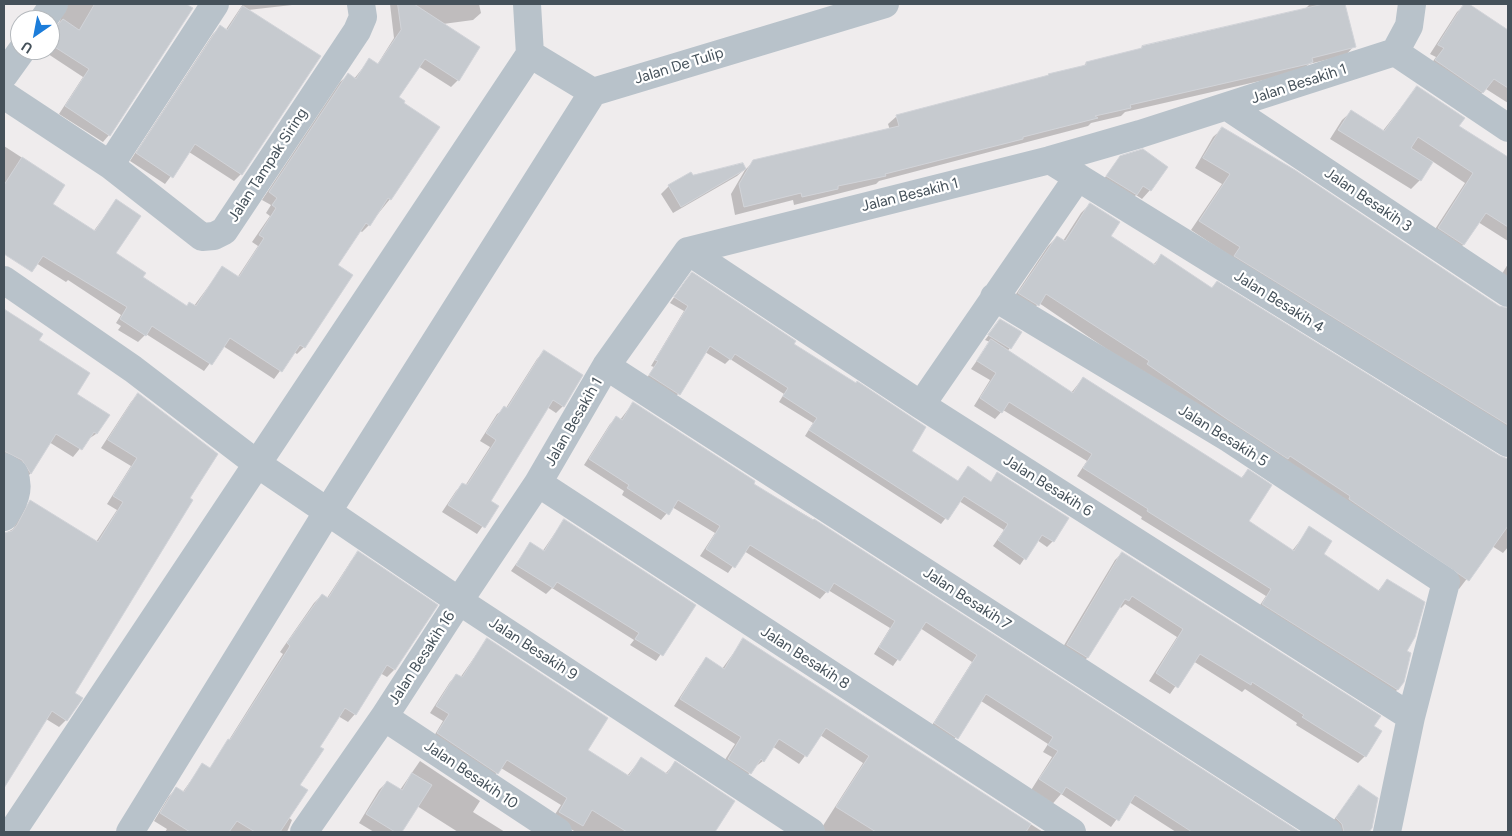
<!DOCTYPE html>
<style>
body{margin:0}
#map{position:relative;width:1512px;height:836px;overflow:hidden;background:#efeced;font-family:Figtree,sans-serif}
canvas{display:block}
.frame{position:absolute;inset:0;border:5px solid #45515a;pointer-events:none}
.north{position:absolute;left:10px;top:10px;width:50px;height:50px;box-sizing:border-box;background:#fff;border:1px solid #b5b9bd;border-radius:50%;rotate:213deg;font-size:14px;font-weight:700;line-height:20px;text-align:center;color:#45515a}
.north::after{content:'';display:block;margin:auto;width:18px;height:22px;background:#1c7dda;clip-path:polygon(50% 0,100% 100%,50% 72%,0 100%)}
</style>
<div id="map">
<canvas width="1512" height="836"></canvas>
<div class="frame"></div>
<div class="north">U</div>
</div>
<script>
const ctx = document.querySelector('canvas').getContext('2d');
ctx.lineJoin = 'round';
function fill(path, color) {
  ctx.fillStyle = color;
  ctx.fill(path, 'evenodd');
}
function strokePath(path, color, width, dash) {
  ctx.strokeStyle = color;
  ctx.lineWidth = width;
  ctx.lineCap = dash ? 'butt' : 'round';
  ctx.setLineDash(dash || []);
  ctx.stroke(path);
}
function drawText(font, color, halo, rows, align = 'center') {
  ctx.font = font + ' Figtree,sans-serif';
  ctx.lineWidth = 4.5;
  ctx.setLineDash([]);
  ctx.textBaseline = 'middle';
  ctx.strokeStyle = halo;
  ctx.fillStyle = color;
  for (const [text, x, y, turn = 0] of rows) {
    ctx.save();
    ctx.translate(x, y);
    ctx.rotate((+turn || 0) * Math.PI / 180);
    ctx.textAlign = isNaN(turn) ? turn : align;
    if (halo) ctx.strokeText(text, 0, 0);
    ctx.fillText(text, 0, 0);
    ctx.restore();
  }
}
fill(new Path2D(`
 M63 4H184L192 9 109 135 103 142 59 114 83 77 42 50H50V35L60 21Z
 M243 4H301L248 10 241 174 234 181 189 152 165 184 130 161 213 34 220 27 225 31Z
 M390 4H479L481 13 473 20 443 24 458 80 451 87 418 66 398 98 402 104 438 127 390 199 369 225 362 232 359 230 336 266 304 347 297 354 294 352 274 379 223 346 204 371 146 334 138 342 118 330 121 326 116 323 121 315 68 280 66 282 36 263 31 268 4 250V146L64 185 51 204 93 232 116 201 114 254 141 278 186 307 190 303 194 306 222 268 237 278 258 246 252 242 270 216 266 213 271 205 262 200 340 82 348 75 354 79 369 60 377 65 394 38Z
 M1310 4H1344L1354 46 1346 55 1309 64 1299 72 1125 112 1121 116 1091 123 1088 126 879 181 876 184 794 205 793 200 735 215 731 194 745 170 754 161 890 130 888 124 897 116 1046 77 1049 75 1083 67 1086 63 1138 51 1142 47 1304 10Z
 M1466 4 1508 33V103L1486 89 1474 101 1427 70 1436 57 1430 54 1457 12Z
 M1417 87 1458 127 1508 158V241L1478 222 1463 245 1455 253 1430 237 1465 183 1432 161 1420 180 1411 189 1330 139 1342 120 1351 112 1382 132Z
 M1222 129 1499 307 1508 310V440L1191 230 1222 184 1195 168 1213 137Z
 M1121 157 1150 190 1142 199 1136 195 1128 203 1099 185Z
 M745 169 737 176 673 213 661 194 669 186 690 173 692 177Z
 M1090 204 1109 237 1153 265 1161 256 1210 289 1217 283 1499 457 1508 460V547L1503 553 1492 546 1459 589 1039 303 1029 314 1010 303 1048 246 1057 237 1063 241 1081 213Z
 M1508 264V291L1497 282Z
 M687 279 792 345 910 451 957 482 968 468 990 483 998 474 1067 518 1053 541 1047 547 1037 540 1020 565 993 546 1004 530 959 501 941 524 805 436 813 423 779 402 784 394 730 359 725 364 705 352 674 400 645 381 654 367 651 366 684 311 670 303Z
 M4 310 41 334 37 341 75 394 108 415 96 434 87 440 73 457 49 442 30 474 23 481 4 461Z
 M1000 320 1020 333 1007 352 1071 393 1083 378 1241 478 1248 471 1247 522 1292 551 1310 528 1322 554 1378 591 1387 580 1406 651 1403 682 1397 690 1391 697 1256 611 1266 596 1141 519 1142 517 1077 476 1087 461 1003 410 995 419 974 406 990 380 971 369 990 342 985 340Z
 M544 352 563 406 556 413 547 407 489 501 497 506 477 534 442 512 456 491 463 484 465 486 490 447 480 441 497 414 506 408 537 359Z
 M138 394 188 499 74 694 66 720 59 727 46 719 4 784V534L13 529 23 509 31 501 96 542 117 510 107 504 131 466 101 448 131 402Z
 M633 403 752 484 814 520 1297 832H1176L1129 802 1111 827 1061 794 1049 808 1028 795 1052 757 1043 752 1048 744 981 701 951 744 929 730 972 662 920 628 893 666 874 654 890 628 828 590 820 599 744 551 728 573 700 556 715 533 672 507 661 520 622 495 624 491 584 465 610 424 617 418 620 420Z
 M564 520 694 606 656 661 630 645 634 640 552 588 546 594 511 571 530 544 542 552Z
 M358 553 394 670 387 677 380 673 355 714 348 722 338 716 318 747 229 740 283 654 280 652 314 603 322 595 327 598 351 561Z
 M1122 553 1373 727 1365 756 1358 763 1296 725 1297 723 1245 689 1242 692 1193 661 1170 694 1149 681 1177 637 1125 604 1121 608 1119 606 1087 658 1080 665 1060 652 1115 560Z
 M487 639 587 751 627 776 641 759 665 774 675 763 733 801 713 832H576L552 819 561 805 501 768 490 780 431 741 443 721 430 713 450 682 457 675 460 678Z
 M743 640 1043 832H819L863 763 820 735 799 764 772 746 763 761 755 767 743 780 721 766 735 744 674 706 700 666 707 659 722 669Z
 M420 761 480 801 473 812 505 832H458L417 806 401 832H374L359 823 379 790 387 782 400 790Z
 M202 765 209 769 213 765 292 820 287 832H165L167 829 154 821 169 796 176 789 182 793Z
 M1359 786 1371 828 1368 832H1335L1328 828Z`), '#0003');
const building = new Path2D(`
 M95 4H186L193 8 110 136 65 106 89 69 50 44V34L63 19 79 30Z
 M398 4H414L480 47 459 81 425 59 399 97 405 101 404 103 440 127 391 200 388 198 370 226 366 223 338 265 353 275 305 348 300 345 282 372 230 338 212 365 152 326 146 336 120 319 127 307 43 256 32 272 4 254V185L22 157 65 185 53 204 95 231 116 199 141 216 116 253 146 273 143 277 187 306 189 302 196 306 222 266 239 277 264 238 259 235 276 208 272 205 277 198 269 192 348 73 356 79 369 58 378 64 401 30Z
 M1324 4H1345L1356 47 1312 58 1313 62 1308 64 1130 105 1131 108 1095 116 1098 118 1023 137V139L885 174 886 176 838 186V189L802 197 801 193 744 207 739 184 753 160 899 126 896 115 1049 75 1048 74 1086 65V62L1142 48V46Z
 M1464 4H1469L1508 30V88L1494 79 1483 93 1435 60 1444 48 1438 45Z
 M243 6 321 56 242 175 195 144 173 178 136 153 220 25 227 30Z
 M1417 86 1465 118 1459 126 1508 157V227L1486 213 1464 245 1438 228 1473 173 1418 137 1411 148 1433 162 1421 181 1338 130 1351 110 1384 131Z
 M1222 127 1295 170 1499 306 1508 308V425L1234 256 1240 247 1199 221 1230 174 1203 158Z
 M1143 149 1168 167 1151 191 1143 186 1137 195 1106 176 1120 156Z
 M743 163 746 169 681 207 668 185 691 172 693 175Z
 M1090 203 1120 222 1111 236 1155 265 1161 254 1212 288 1217 281 1500 456 1508 459V526L1469 581 1349 499 1350 496 1290 456 1288 459 1224 417 1147 364 1149 361 1046 294 1039 306 1018 293 1057 236 1065 241Z
 M692 272 796 341 794 344 856 383 857 381 926 427 912 451 958 481 968 466 991 482 997 472 1069 518 1054 542 1042 535 1026 560 998 540 1008 524 964 496 948 520 809 430 817 418 783 396 788 388 735 354 731 360 710 346 680 395 649 375 658 361 655 360 688 306 674 297Z
 M4 309 43 334 39 340 90 373 77 394 110 415 97 434 94 432 82 450 56 434 31 474 22 460 4 451Z
 M1000 319 1022 332 1011 349 988 335Z
 M991 339 1073 393 1083 377 1242 478 1248 469 1272 485 1249 521 1294 551 1309 526 1332 541 1324 554 1379 591 1387 579 1425 602 1415 637 1407 651 1411 653 1404 682 1398 690 1262 604 1271 589 1147 511 1148 509 1083 468 1092 454 1009 402 1002 413 980 398 996 373 977 361Z
 M544 350 583 375 564 407 553 400 491 501 499 506 485 528 448 505 462 483 467 485 496 440 486 433 504 406 507 408Z
 M138 393 218 454 190 498 193 500 75 693 83 698 67 721 52 711 4 788V533L12 531 17 525 30 500 98 542 123 502 113 496 137 458 108 440Z
 M633 402 755 481 754 484 813 520 814 519 1300 832H1192L1135 795 1119 821 1066 787 1062 794 1039 779 1058 751 1048 745 1053 737 986 694 958 739 934 723 977 655 926 622 900 661 879 647 895 621 834 583 828 593 750 545 735 568 706 549 720 526 678 500 669 515 627 488 629 485 589 459 616 416 622 420Z
 M564 519 696 605 663 656 635 639 639 633 557 582 553 588 516 565 530 542 544 551Z
 M358 551 438 605 395 670 387 665 356 715 345 708 320 747 324 749 300 785 308 790 280 832H255L237 821 229 832H190L160 813 176 787 184 792 202 763 210 768 228 739 230 740 290 646 287 643 322 594 328 598Z
 M1122 552 1381 716 1374 726 1382 731 1366 757 1302 717 1304 715 1252 682 1251 685 1200 654 1178 688 1156 673 1183 629 1132 596 1129 601 1125 599 1088 658 1067 645Z
 M487 638 608 718 588 750 629 776 641 757 667 774 675 761 735 801 715 832H627L592 810 583 826 559 812 567 798 507 760 498 774 437 733 449 714 436 706 456 674 462 677Z
 M743 638 1031 824 1026 832H876L836 807 869 756 826 728 807 757 779 739 764 762 761 759 751 774 728 759 741 737 680 699 706 657 724 669Z
 M412 773 432 785 402 832H395L366 814 387 781 402 790Z
 M1359 785 1378 798 1372 828 1369 832H1344L1342 824 1336 818Z`);
fill(building, '#c6cacf');
strokePath(building, '#d1d3d8', 1);
strokePath(new Path2D(`
 M527 4 530 54 593 92 885 4
 M43 20 54 4
 M1395 52 1508 128
 M1395 52 1409 26 1412 4
 M4 75 22 50
 M4 95 110 165 202 237 214 236 224 231 357 31 363 17 361 4
 M1228 107 1508 293
 M1050 160 1508 443
 M110 165 215 4
 M688 251 921 405 1411 717
 M4 280 133 369 256 463 459 601 811 832
 M994 297 1230 439 1446 582 1411 717 1387 832
 M606 366 1328 832
 M921 405 1078 177
 M4 467 14 473C21 491 13 503 4 517
 M538 483 1072 832
 M384 717 558 832
 M12 832 530 54
 M130 832 328 511 593 92
 M304 832 384 717 459 601 538 483 606 366 688 251 1050 160 1140 134 1395 52`), '#b8c2ca', 28);
drawText('15px', '#45515a', '#fff', [
 ["Jalan De Tulip",679,66,-17],
 ["Jalan Besakih 1",1299,84,-18],
 ["Jalan Tampak Siring",268,165,-57],
 ["Jalan Besakih 1",910,195,-14],
 ["Jalan Besakih 3",1368,200,34],
 ["Jalan Besakih 4",1279,302,32],
 ["Jalan Besakih 1",574,422,-60],
 ["Jalan Besakih 5",1223,436,32],
 ["Jalan Besakih 6",1048,486,32],
 ["Jalan Besakih 7",967,599,33],
 ["Jalan Besakih 9",533,649,33],
 ["Jalan Besakih 16",422,658,-57],
 ["Jalan Besakih 8",805,658,33],
 ["Jalan Besakih 10",471,775,34]
]);
</script>
